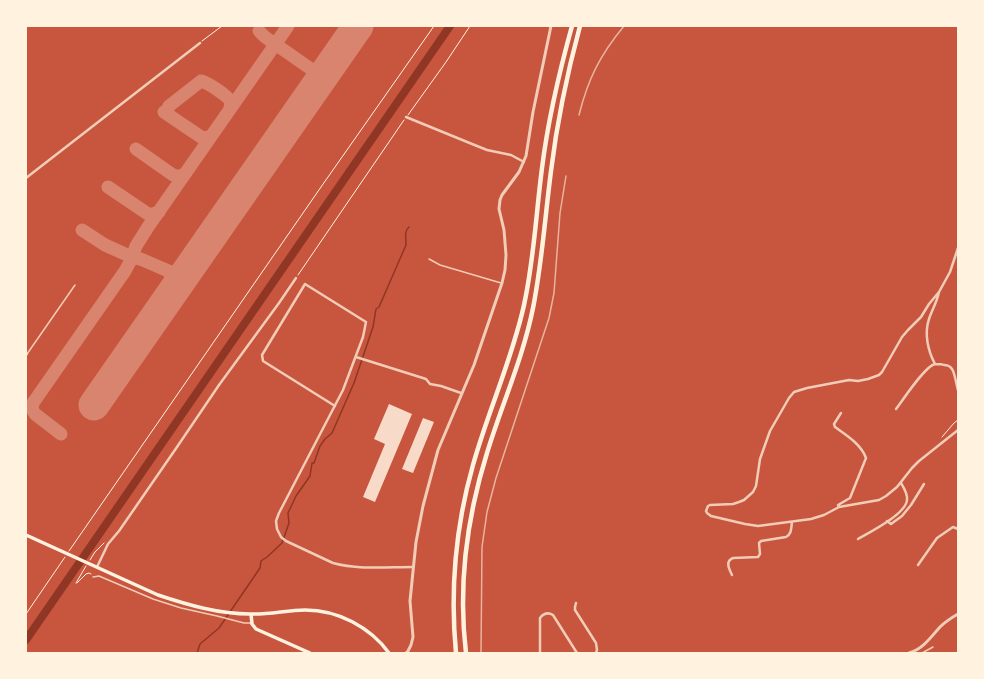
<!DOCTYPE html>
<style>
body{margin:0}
#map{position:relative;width:984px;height:679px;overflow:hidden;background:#c8553d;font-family:"Golos Text",sans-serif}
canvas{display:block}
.frame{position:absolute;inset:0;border:27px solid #fff3e0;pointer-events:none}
</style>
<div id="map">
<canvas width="984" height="679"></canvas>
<div class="frame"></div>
</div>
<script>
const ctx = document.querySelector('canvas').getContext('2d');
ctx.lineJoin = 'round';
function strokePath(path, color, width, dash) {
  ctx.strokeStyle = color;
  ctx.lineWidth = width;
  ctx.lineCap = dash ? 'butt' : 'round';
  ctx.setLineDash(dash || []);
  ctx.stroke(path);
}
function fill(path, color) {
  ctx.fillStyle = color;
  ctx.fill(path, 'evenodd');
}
strokePath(new Path2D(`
 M197 653 200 644 219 628 260 568 261 561 267 557 282 543 289 523 288 513 296 496 310 476 312 463H314L320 446 325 439 332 433 354 383 373 327 376 309 379 307 406 245C406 238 404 231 409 227`), '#8f3625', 1.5);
strokePath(new Path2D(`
 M26 640 450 26`), '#8f3625', 8);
strokePath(new Path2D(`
 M259 31 265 37 311 69
 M313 91C317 83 318 76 311 69 320 74 326 70 333 62
 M164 112 201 137 207 138 212 135
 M170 116 167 111 169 106 201 81C207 82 228 96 230 101 231 104 231 107 229 110
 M136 149 173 175C178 177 182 176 186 173
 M108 187 148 214H153L159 212
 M82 230 105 245 125 254 143 260 166 270
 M163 306C171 294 184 281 166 270 183 278 187 271 197 258
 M61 434 35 414 32 409 33 403 125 271 131 260 136 246 148 227 288 26`), '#d8846e', 13);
strokePath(new Path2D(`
 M94 405 358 26`), '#d8846e', 31);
fill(new Path2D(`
 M389 404 412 414 375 502 363 497 385 444 374 439Z
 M423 418 434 422 413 473 402 469Z`), '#f7dbc8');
strokePath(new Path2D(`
 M202 41 222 26
 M408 115 446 62 470 26
 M298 275 404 120
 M942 437 954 423 958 420
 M69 551 321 187 434 26
 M90 560 95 552 104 543
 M76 583 86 566
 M77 583 86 574 89 573 91 574
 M26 614 65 557`), '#fff3e0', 1);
strokePath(new Path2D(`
 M429 259 440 265 501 283
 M27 354 75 285
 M93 577 99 576 153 599 181 608 217 616 244 623H252
 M922 653 933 647`), '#f1ccb7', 1.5);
strokePath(new Path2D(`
 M406 117 477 146 487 150 511 155 524 162
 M26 178 200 43
 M958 248 950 272 939 292 929 304 921 317 908 330 902 337 882 372 879 375 868 379 858 381 849 380 807 388 794 392 789 398 770 431 760 459 756 486 753 492 744 500 739 502 733 504 710 505 708 506 706 511 707 513 711 516 745 524 758 526 811 519 824 515 839 507 879 500 886 496 897 487 912 468 919 461 958 430
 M26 353 27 354
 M356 357 426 379 430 384 441 386 461 393
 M935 364C928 351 924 334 929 319 932 310 937 302 939 292
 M335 406 263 361 262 355 305 284 366 322 363 337 343 390 279 513 276 521 277 529 281 537 286 541 333 563C358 570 387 567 413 567
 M896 409C903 400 925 366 935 364 938 364 942 364 944 365 948 365 950 366 952 369 955 373 956 384 958 390
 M839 507 838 505 850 498 866 458C861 444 846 435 835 427L834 424 841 413
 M887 521 891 524 902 516 911 505 924 484
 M858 539C870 532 906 514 907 500 908 494 904 488 901 483
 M918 565 937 538 953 527 958 529
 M97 567 108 544 119 531 177 447 219 385 279 303 296 278
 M732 575C729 569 725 561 733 558L758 557 760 554 759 543 761 541 786 537C792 534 791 528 792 522
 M576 603 575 607V610L596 643 597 650 596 653
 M540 653V618C544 613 548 612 553 615L577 653`), '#f1ccb7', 2.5);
strokePath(new Path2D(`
 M406 653 408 651 411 645 413 637 410 601 416 542 423 506 438 450 474 365 502 283 505 270 506 255 504 230 499 209 500 200 502 195 519 172 526 156 533 112 551 26
 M909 653C923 649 930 638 940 627 945 622 951 618 958 614`), '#f1ccb7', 3);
strokePath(new Path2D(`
 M26 535 158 595C188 605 219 614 250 614 269 615 287 610 305 610 338 610 370 627 389 653
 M251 614 252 624 256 629 310 653`), '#fff3e0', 3.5);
strokePath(new Path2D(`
 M456 653C450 590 456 525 473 465 488 411 512 360 524 305 534 260 536 214 542 168 548 120 559 73 572 26
 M466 653C458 586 467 517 487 453 502 404 523 358 533 308 542 263 545 217 551 171 557 122 567 74 580 26`), '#fff3e0', 4.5);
strokePath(new Path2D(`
 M579 115C588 79 600 55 624 26
 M481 653 482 547 487 512 496 478 549 318 554 293 560 213 566 176`), '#e9b49f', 1.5);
</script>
